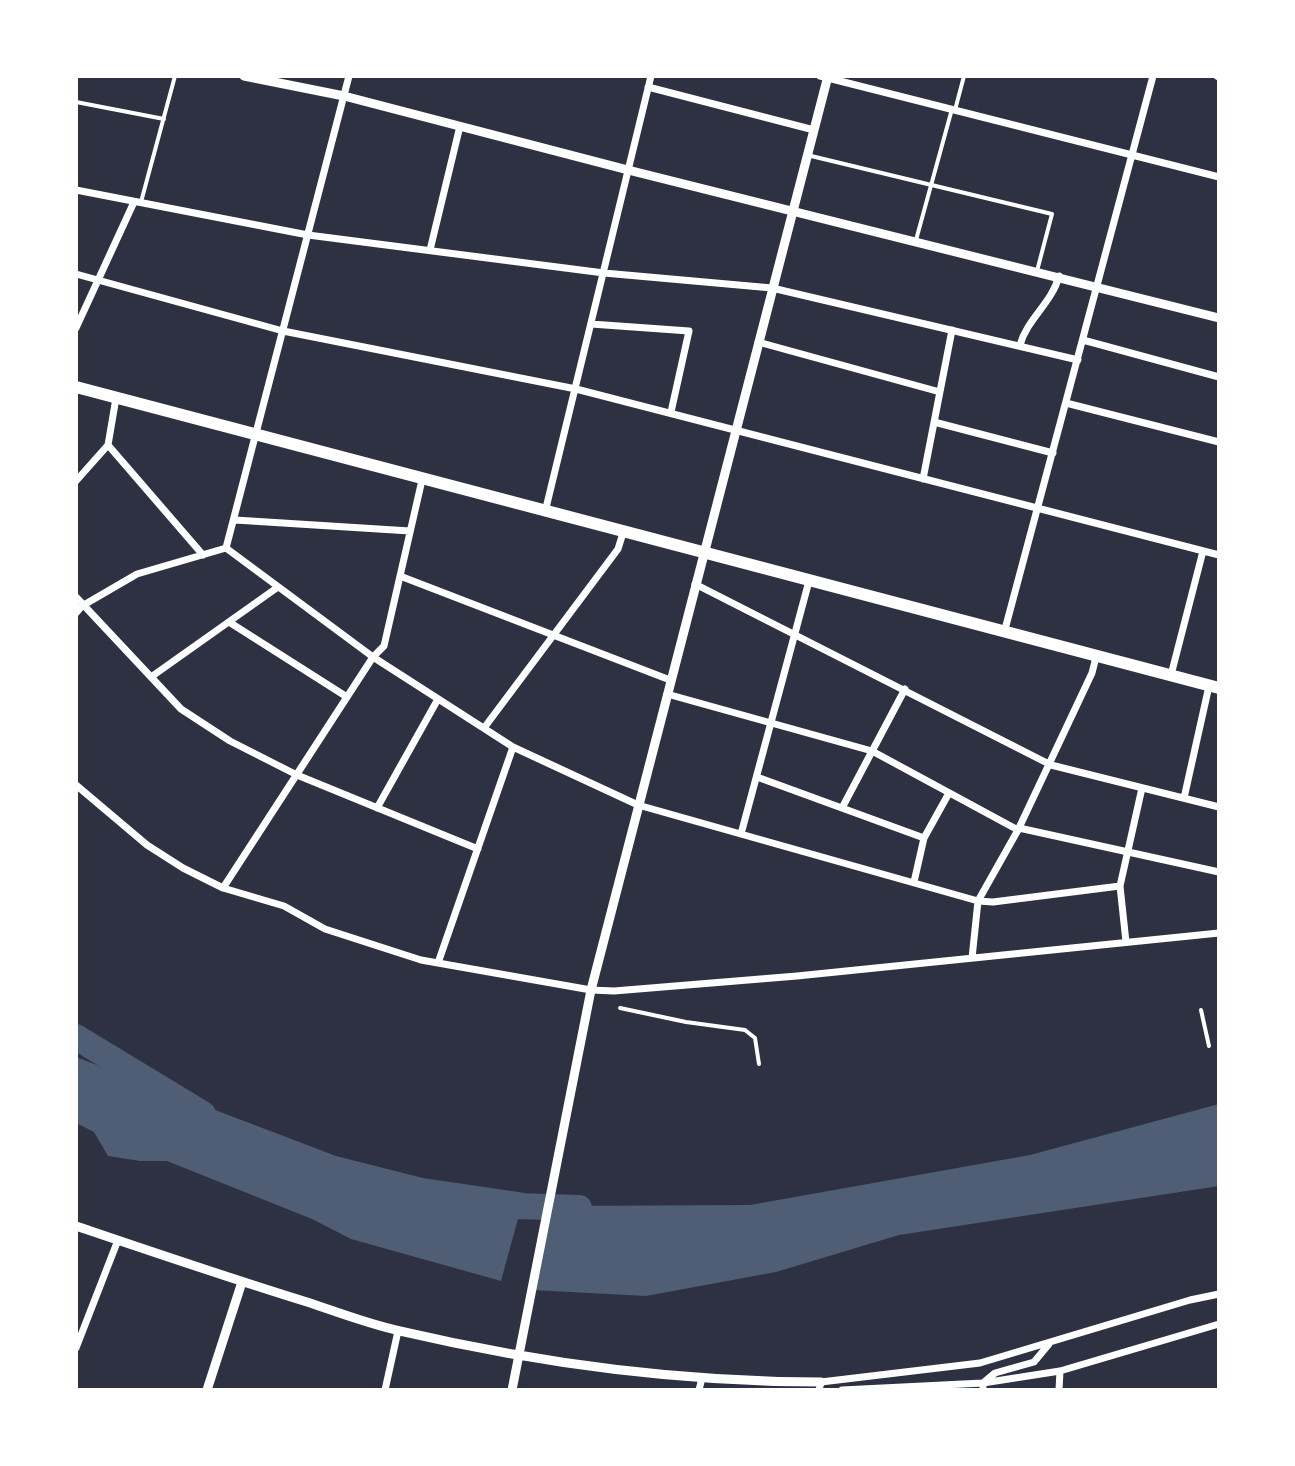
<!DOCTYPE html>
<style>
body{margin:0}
#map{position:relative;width:1295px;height:1466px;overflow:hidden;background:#2d3142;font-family:"IBM Plex Sans",sans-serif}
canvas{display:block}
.frame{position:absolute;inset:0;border:78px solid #fff;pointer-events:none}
</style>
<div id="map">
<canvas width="1295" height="1466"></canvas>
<div class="frame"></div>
</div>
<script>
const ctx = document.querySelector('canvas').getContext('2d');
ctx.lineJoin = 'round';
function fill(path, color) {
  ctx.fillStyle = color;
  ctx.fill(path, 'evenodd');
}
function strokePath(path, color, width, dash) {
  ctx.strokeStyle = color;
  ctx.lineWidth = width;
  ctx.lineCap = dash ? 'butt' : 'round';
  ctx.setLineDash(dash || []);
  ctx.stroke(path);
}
fill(new Path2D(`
 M76 1057 336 1156 423 1178 525 1193 501 1281 351 1239 312 1219 167 1161H140L108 1156 94 1132 76 1123Z
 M1219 1104V1186L899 1235 776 1272 646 1296 533 1290 548 1206 750 1205 1030 1155Z`), '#4f5d75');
strokePath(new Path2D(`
 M76 1037 203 1114
 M486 1205 579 1208`), '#4f5d75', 26);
strokePath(new Path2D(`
 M76 102 164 119
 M955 110 964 76
 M807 155 1052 214 1037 271
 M141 202 175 76
 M916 240 952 109
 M620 1008 686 1022 745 1030 755 1038 759 1064
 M1201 1010 1209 1046`), '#fff', 4);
strokePath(new Path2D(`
 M820 76 1219 177
 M1217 76 1219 77
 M648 87 814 130
 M76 190 308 235 604 273 772 288 1078 360
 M430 250 460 126
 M76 274 283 331 576 389 1219 555
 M591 324 689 331 671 412
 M76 328 134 202
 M1083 340 1219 377
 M758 342 940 392
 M1020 345C1027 319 1052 303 1059 276
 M116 398 108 445 203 555
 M1066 403 1219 442
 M934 422 1053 453
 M923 479 952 330
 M76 481 108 445
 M545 512 651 76
 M235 520 410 531
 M226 548 373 657 513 747 638 805 978 901 993 902 1120 886
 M400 576 670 680
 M695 584 1051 765 1219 807
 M76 597 181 709 230 741 297 775 478 849
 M76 613 82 606 137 574 226 548 349 76
 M229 622 347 697
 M1004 633 1153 76
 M1171 675 1203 551
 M151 677 278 587
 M667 694 872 751 1018 830
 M484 728 618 549 623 533
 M757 777 924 838
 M76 785 147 845 183 868 223 888 284 906 325 929 421 960 591 990 614 991 797 976 1219 933
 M1184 798 1209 686
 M377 808 438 699
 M842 808 905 689
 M1019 828 1219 872
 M741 834 809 581
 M914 882 924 838 949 793
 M223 888 373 657 384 646 422 480
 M1126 942 1120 886 1142 788
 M972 958 978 901 1018 830 1092 673 1096 657
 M438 963 513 747
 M76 1348 118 1240
 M385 1390 398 1331
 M699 1390 702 1378
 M819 1390 821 1382 980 1363 1190 1300 1219 1294
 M842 1390 983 1383 1060 1371 1219 1324
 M983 1390V1383L995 1373 1034 1362 1049 1344
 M1059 1390 1060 1371`), '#fff', 7);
strokePath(new Path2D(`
 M244 76 344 96 628 170 1219 318
 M76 1226C153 1252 229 1278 307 1302 337 1312 368 1324 400 1331 537 1363 680 1382 821 1382
 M207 1390 242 1282
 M512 1390 591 990 828 76`), '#fff', 9);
strokePath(new Path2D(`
 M76 387 1219 688`), '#fff', 12);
</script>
